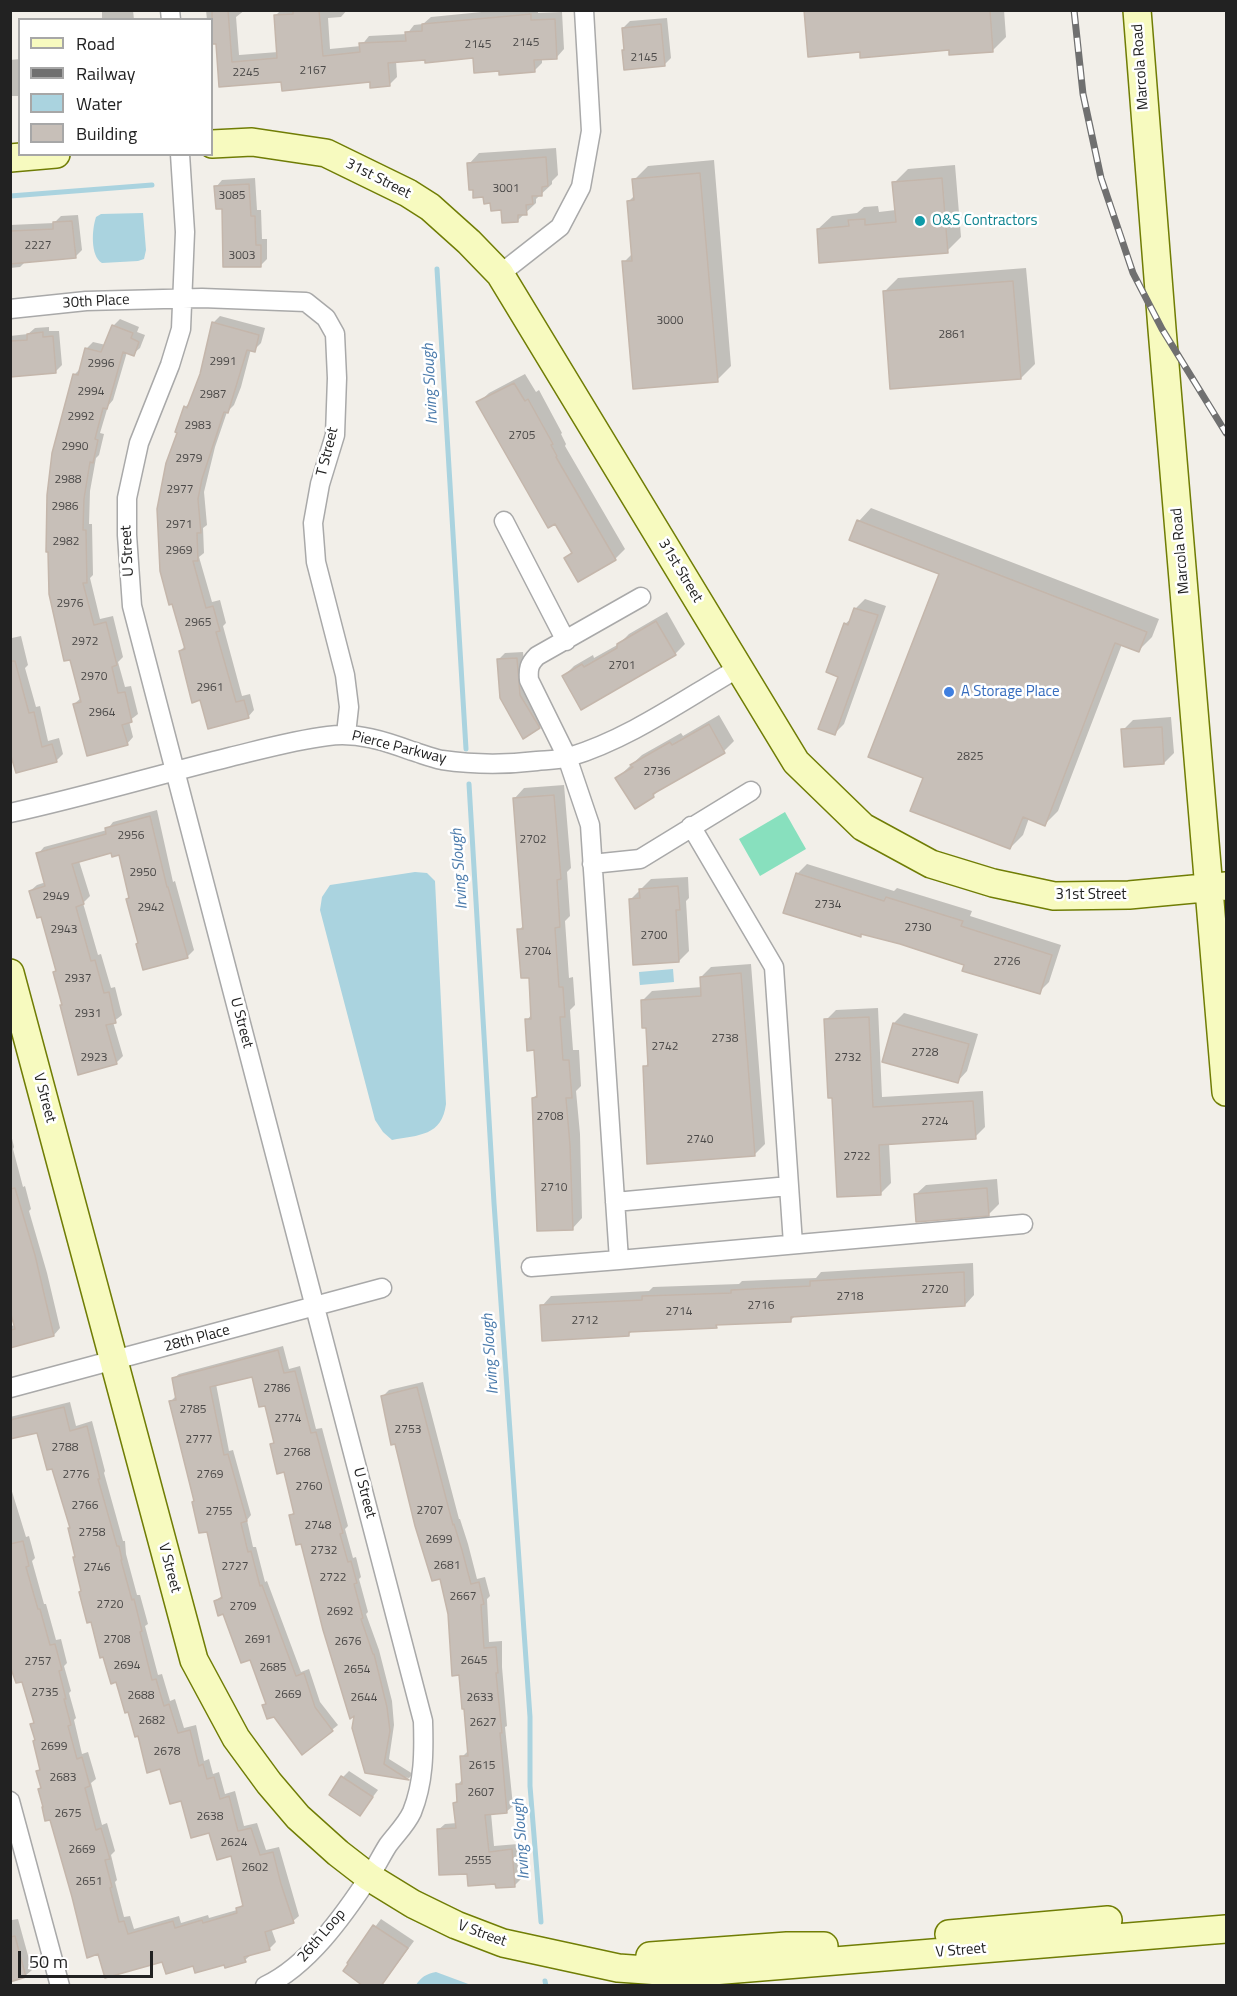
<!DOCTYPE html>
<style>
body{margin:0}
#map{position:relative;width:1237px;height:1996px;overflow:hidden;background:#f2efe9;font-family:"Titillium Web",sans-serif}
canvas{display:block}
.frame{position:absolute;inset:0;border:12px solid #222;pointer-events:none}
.legend{position:absolute;left:18px;top:18px;width:195px;height:138px;box-sizing:border-box;background:#fff;border:2px solid #a7a7a7;margin:0;padding:8px 10px;list-style:none;font-size:18px;color:#222}
.legend li{display:flex;align-items:center;gap:12px;height:30px}
.legend b{width:30px;border:2px solid #a7a7a7}
.scale{position:absolute;left:18px;top:1951px;width:135px;height:27px;box-sizing:border-box;border:3px solid #222;border-top:0;padding-left:8px;font-size:18px;line-height:21px;white-space:nowrap;color:#222;-webkit-text-stroke:4px #fff;paint-order:stroke}
</style>
<div id="map">
<canvas width="1237" height="1996"></canvas>
<div class="frame"></div>
<ul class="legend">
<li><b style="height:8px;background:#f7fabf"></b>Road</li>
<li><b style="height:8px;background:#707070"></b>Railway</li>
<li><b style="height:16px;background:#aad3df"></b>Water</li>
<li><b style="height:16px;background:#c7bfb8"></b>Building</li>
</ul>
<div class="scale">50 m</div>
</div>
<script>
const ctx = document.querySelector('canvas').getContext('2d');
ctx.lineJoin = 'round';
function fill(path, color) {
  ctx.fillStyle = color;
  ctx.fill(path, 'evenodd');
}
function strokePath(path, color, width, dash) {
  ctx.strokeStyle = color;
  ctx.lineWidth = width;
  ctx.lineCap = dash ? 'butt' : 'round';
  ctx.setLineDash(dash || []);
  ctx.stroke(path);
}
function drawText(font, color, halo, rows, align = 'center') {
  ctx.font = font + ' "Titillium Web",sans-serif';
  ctx.lineWidth = 5;
  ctx.setLineDash([]);
  ctx.textBaseline = 'middle';
  ctx.strokeStyle = halo;
  ctx.fillStyle = color;
  for (const [text, x, y, turn = 0] of rows) {
    ctx.save();
    ctx.translate(x, y);
    ctx.rotate((+turn || 0) * Math.PI / 180);
    ctx.textAlign = isNaN(turn) ? turn : align;
    if (halo) ctx.strokeText(text, 0, 0);
    ctx.fillText(text, 0, 0);
    ctx.restore();
  }
}
fill(new Path2D(`
 M785 812 806 849 760 876 739 839Z`), '#88e0be');
fill(new Path2D(`
 M143 213 146 250 144 259 138 261 102 263C90 256 92 229 96 217L101 214Z
 M415 872 427 873 435 881 446 1104C442 1136 419 1135 392 1140L383 1132 375 1120 320 910 322 897 330 885Z
 M673 969 674 982 640 985 639 972Z
 M436 1972 471 1985H416C421 1977 426 1974 436 1972Z`), '#aad3df');
fill(new Path2D(`
 M102 10H133L134 20H102Z
 M206 10H245L236 17 239 55 278 52 275 16 281 10H347L341 17 328 18 330 49 361 46 369 36 407 34 414 25 423 24 431 17 502 10H538V13L562 12 564 49 557 57 542 58V63L534 71 500 70 474 56 426 58 396 61 397 77 389 85 371 80H283L220 85 217 42 212 43V20H207Z
 M806 10H1004L1006 37 993 50 950 49 861 51Z
 M667 18 671 58 664 65 626 49 623 28 630 21Z
 M20 59V96H10V60Z
 M556 148 558 175 552 181V184L536 199V203L518 220 492 201 469 164 479 153Z
 M714 160 731 366 717 380 624 262 633 253 628 202 635 195 634 180 648 166Z
 M955 165 961 237 947 251 818 229 832 216 857 213 864 207 878 206 879 212 896 210 894 183 908 169Z
 M255 178 257 210H261L262 239H267V259L261 265 223 207 216 187 222 180Z
 M78 215 82 250 75 257 25 262 20 267 10 268V225L54 223 61 216Z
 M1026 268 1035 364 1021 378 884 292 898 278Z
 M220 316 265 328 261 343 254 350 251 349 241 387 234 405 227 412 215 447 204 492 207 525 203 528 204 553 199 557 212 602 220 600 226 623 223 626 242 696 250 694 254 710 248 717 201 699 180 651 185 646V407L191 402 201 374 213 323Z
 M120 319 139 327 137 332 145 335 140 348 133 354 127 352 113 400 108 406 100 433 104 434 99 455 96 458 90 491 89 524H92L93 575 90 578 100 619 113 616 123 657 118 662 125 687 131 686 138 714 129 721 133 737 127 744 74 704 81 698 74 375 81 368 87 348 93 342 106 345 113 326Z
 M49 327V331H59L62 365 55 372 10 377V336L28 334 35 328Z
 M525 374 536 392 539 390 562 433 561 434 566 444 565 446 625 549 615 559H566L573 552 478 403 489 393Z
 M871 508 1159 619 1152 637 1139 650 1122 644 1058 811 1045 824 1029 818 1023 835 1010 848 925 777 941 574 859 521Z
 M865 599 886 606 844 724 835 733 845 624 852 618 855 609Z
 M667 612 685 644 675 654 564 676 574 666 593 655 594 658 619 644 629 634Z
 M10 629 12 638 21 636 28 665 25 668 36 707 40 706 48 741 59 738 63 754 56 761 10 748Z
 M523 652 526 688 546 721 539 727 498 660 505 653Z
 M719 715 734 741 724 751 661 788 653 796 617 778 642 755 681 733 683 736Z
 M1171 717 1174 753 1164 763 1123 730 1133 720Z
 M564 785 571 868 567 872 570 916 565 921 569 978 573 977 575 1005 570 1010 573 1050H579L581 1086 576 1091 580 1134 582 1218 572 1229 533 1098 539 1093 536 1049 527 1020 532 1014 530 976 519 930 525 924 514 799 524 788Z
 M157 810 173 882 175 881 194 950 188 956 144 968 120 853 112 852 79 861 90 896 83 903 98 955 101 954 111 988 115 987 122 1015 113 1022 123 1056 116 1063 64 1004 54 972 57 969 42 915 30 891 37 885 46 882 38 854 44 847 107 830 113 822Z
 M807 864 894 891 897 888 972 911 970 916 1061 945 1049 982 1039 992 966 964 863 932 860 935 797 874Z
 M688 877 689 898 686 901 689 951 679 961 630 900 651 879Z
 M751 964 765 1144 755 1154 645 1067 649 1062 647 1027 642 1001 652 991 702 987 701 977 711 967Z
 M878 1008 882 1097 983 1091 985 1127 975 1137 889 1143 891 1183 880 1194 834 1096 826 1020 836 1010Z
 M904 1013 978 1034 967 1071 957 1082 894 1023Z
 M10 1130 14 1147 13 1149 23 1187 25 1186 31 1209 29 1211 47 1273 60 1328 54 1335 10 1347V1326L16 1325 10 1308Z
 M997 1179 999 1204 989 1214 915 1195 926 1185Z
 M973 1263 974 1295 965 1305 796 1315 791 1320 719 1323 716 1327 633 1330 628 1335 542 1306 551 1296 649 1291 653 1287 739 1284 742 1281 816 1278 821 1272Z
 M283 1346 289 1369 300 1366 316 1429 322 1428 348 1526 345 1529 353 1558 356 1557 361 1577 359 1579 368 1612 366 1614 379 1650 392 1701 394 1725 389 1759 413 1774 409 1778 366 1772 356 1712 303 1542 290 1516 295 1511 285 1470 271 1445 275 1441 266 1404 253 1375 216 1384 229 1451 233 1450 251 1515 247 1520 253 1547H256L265 1582 267 1581 301 1672 309 1669 320 1702 338 1725 303 1753 275 1715 264 1705 267 1702 251 1658 215 1601 223 1595 208 1530 196 1500 171 1401 177 1395 173 1379 179 1374Z
 M423 1382 459 1519H460L468 1544 477 1579 485 1577 490 1596 487 1599 489 1642 502 1641V1667L507 1726 505 1727 513 1806 506 1812 491 1813 494 1846 518 1844 521 1879 515 1885 497 1882 468 1872 438 1830 445 1824 457 1823 455 1803 458 1800 457 1785 463 1779 462 1757 469 1750 460 1674 441 1577 382 1397 389 1390Z
 M70 1402 76 1426 92 1421 105 1471 104 1473 123 1541H125L126 1554 137 1595H140L148 1624 145 1626 158 1675 162 1674 170 1701 175 1699 184 1728 196 1725 204 1761 209 1759 213 1774 219 1772 225 1794 235 1791 244 1826 257 1823 266 1850 279 1847 299 1916 293 1921 271 1928 276 1942 270 1948 252 1954 245 1960 194 1965 99 1953 74 1897 51 1818 40 1789 43 1786 38 1771 41 1768 32 1724 35 1722 23 1680 10 1657V1485L26 1537 29 1536 35 1558 32 1561 44 1604H46L56 1640 61 1639 67 1663 64 1666 71 1691 69 1693 76 1718 74 1720 82 1754 88 1752 96 1779 91 1783 102 1825 107 1823 115 1851 111 1855 117 1880 115 1882 124 1917 130 1916 134 1929 179 1916 181 1923 208 1915 209 1918 237 1910 244 1903 232 1855 182 1800 139 1735 83 1590 71 1527 53 1467 38 1431 10 1438V1417Z
 M349 1771 378 1790 360 1814 343 1777Z
 M10 1915 12 1920 18 1919 32 1970 25 1976 10 1980Z
 M381 1919 414 1941 381 1986 349 1962Z`), '#0003');
strokePath(new Path2D(`
 M10 196 152 185
 M437 269 466 749
 M469 784 494 1203 530 1717V1786L541 1922
 M545 1981 546 1986`), '#aad3df', 5);
const building = new Path2D(`
 M212 10H228L232 62 277 58 274 15 293 14V10H319L323 56 360 52 359 43 406 41 405 32 422 31V24L531 14V20L555 19 557 59 534 60 535 72 499 75V71L474 73 473 58 425 63V60L388 63 390 86 370 88V82L282 91 281 82 219 87 216 44H212Z
 M804 10H990L993 52 949 55V50L860 58V52L808 57Z
 M661 24 665 66 624 70 622 50H624L622 28Z
 M546 157 548 186 542 187V196H532L533 204 526 205 527 215H518V222L502 223 501 210 491 211 490 203 484 204 483 197 473 198V190H469L467 163Z
 M700 173 718 382 633 389 622 261H632L627 201 634 200 632 179Z
 M942 178 948 253 819 263 817 229 849 226 848 220 865 219V225L896 222 892 182Z
 M249 184 251 216H255L256 245H261V267H223L222 209H216L214 186Z
 M72 221 76 258 10 264V231L53 229V222Z
 M1013 281 1021 379 890 389 883 291Z
 M212 322 259 335 255 352 247 350 228 413 224 412 202 479 198 499 201 533H197L198 561H193L206 608 213 606 220 631 216 632 236 702 244 700 249 718 208 729 200 700 192 703 179 651 185 649 172 604 169 605 160 571 157 509 166 463 177 433 175 432 184 406 187 408 200 374Z
 M112 325 133 333 131 338 139 342 134 356 123 352 107 409 103 408 95 439 98 440 93 463 90 462 84 499 83 530H86L87 583H83L94 625 106 622 117 665 112 667 118 693 125 692 132 722 122 725 128 745 87 756 73 704 81 702 70 660 64 661 49 594 48 552H46L47 495 52 453 73 374 78 375 85 348 101 352Z
 M43 332V337L53 336 56 373 10 377V341L27 340V334Z
 M514 383 525 401 528 399 553 444 551 445 557 456 556 457 616 560 578 582 564 558 572 553 555 524 548 528 476 402Z
 M857 520 1147 632 1139 652 1115 643 1045 826 1023 817 1010 849 910 811 923 778 868 757 939 574 849 540Z
 M854 608 878 615 835 735 818 729 838 677 826 672 844 623 848 625Z
 M656 621 676 655 581 710 562 676 582 664 584 667 617 648V644Z
 M517 658 520 695 540 728 523 739 500 698 497 659Z
 M10 661H15L29 713 34 712 42 747 52 744 57 762 16 773 10 753Z
 M709 724 725 753 653 794 654 797 635 809 615 778 633 767 630 765 670 742 672 745Z
 M1162 727 1164 764 1124 767 1121 729Z
 M554 795 561 879 557 880 560 927 555 928 559 987H563L565 1017H560L563 1060H569L572 1098H566L570 1145 573 1230 537 1231 532 1098 537 1097 534 1050 527 1051 525 1019H531L529 978H521L517 929H523L513 798Z
 M150 816 167 887H168L188 958 143 970 136 944 138 943 126 899 129 898 119 855 112 857 111 853 72 864 84 904 76 907 91 961 95 960 104 993 109 992 116 1023 106 1025 117 1064 78 1075 60 1005H62L53 972 56 971 41 917 37 918 29 891 45 886 36 853 106 834 105 828Z
 M796 873 884 901 886 897 963 921 961 926 1052 955 1040 994 962 971 964 965 900 944 861 934V937L783 913Z
 M678 886 680 910H676L679 962 633 965 629 899 640 898 639 889Z
 M741 973 755 1156 647 1164 643 1066H648L646 1028H642L641 1000 701 996 700 977Z
 M869 1017 873 1107 973 1101 976 1139 879 1145 881 1195 837 1197 832 1098H828L824 1019Z
 M893 1023 969 1044 958 1083 882 1062Z
 M15 1188 35 1255 54 1336 10 1348V1330L15 1329 10 1311V1189Z
 M987 1188 989 1216 916 1222 914 1194Z
 M964 1272 965 1306 791 1317V1322L716 1325 717 1328 629 1332V1336L542 1341 540 1305 642 1300V1296L731 1293V1290L810 1286V1281Z
 M278 1350 284 1373 295 1371 311 1433 316 1432 343 1533 340 1534 348 1562 351 1561 357 1583 354 1584 363 1618 361 1619 373 1654H374L387 1707 390 1731 384 1764 409 1780 365 1773 352 1728 354 1716 350 1719 323 1630 301 1544 296 1545 289 1515 294 1514 284 1472 277 1474 270 1444 274 1443 265 1406 259 1407 252 1377 210 1387 224 1455 228 1454 247 1521 241 1523 248 1552 251 1551 260 1586 262 1585 296 1676 304 1673 315 1707 333 1731 302 1755 274 1717 267 1719 262 1705 266 1704 250 1660 241 1663 223 1614 218 1616 214 1601 222 1598 207 1532 199 1533 192 1502 194 1501 169 1401 176 1400 172 1378Z
 M417 1387 453 1525 454 1524 462 1550 471 1584 479 1582 484 1604 481 1605 484 1648 496 1647 498 1673H496L502 1733H500L507 1813 485 1815 489 1852 512 1849 515 1887 496 1888 495 1884 468 1886 467 1874 439 1875 437 1829 456 1828 453 1803 457 1802 456 1784H462L460 1756H468L464 1709H462L459 1675 452 1676 448 1614 440 1579 432 1581 415 1526 395 1444 391 1445 381 1396Z
 M64 1407 70 1431 87 1426 100 1479H98L117 1546H119L122 1560H121L132 1600 134 1599 142 1631 140 1632 152 1680 156 1679 164 1706 169 1704 178 1733 190 1730 199 1766 203 1764 207 1779 214 1777 220 1799 229 1796 238 1831 251 1828 260 1855 273 1852 281 1884 294 1923 265 1932 270 1950 244 1957 246 1962 225 1968 224 1965 195 1973 193 1966 166 1974 162 1962 105 1978 98 1954 87 1958 72 1897 50 1820 45 1821 42 1807H43L38 1789 41 1788 36 1771 40 1770 33 1741 35 1740 30 1724 34 1723 22 1682 16 1683 10 1666V1544L23 1541 29 1566 26 1567 38 1609H40L50 1645 55 1644 62 1670 59 1671 66 1699H64L71 1725 68 1726 77 1759 82 1757 90 1786 85 1788 96 1830 101 1828 110 1859 105 1860 112 1887 110 1888 119 1922 124 1921 128 1934 173 1921 175 1928 202 1920 203 1923 237 1913 236 1908 243 1906 231 1856 217 1860 209 1833 191 1838 181 1801 170 1804 160 1769 147 1773 138 1736 135 1737 128 1712 125 1713 116 1682 111 1684 103 1657 100 1658 91 1622 87 1623 79 1592 81 1591 73 1557H75L68 1528H70L52 1469 47 1470 37 1433 10 1439V1420Z
 M341 1776 373 1797 360 1816 329 1795Z
 M373 1925 408 1948 381 1986H363L343 1971 348 1964 347 1963Z
 M15 1936 26 1977 10 1982V1937Z`);
fill(building, '#c7bfb8');
strokePath(building, '#c4b6ab', 1.5);
const street = new Path2D(`
 M170 10 171 20
 M180 154 185 232 181 329 170 365 139 443 127 498V535L132 606 423 1721C424 1752 424 1782 412 1812 406 1825 396 1834 388 1845 381 1856 376 1867 369 1877 344 1915 308 1966 265 1986
 M500 274 560 227 581 187 591 131 584 10
 M10 309 86 301 202 298 306 302 326 318 335 334 337 378 335 435 320 484 313 523 316 562 345 675 349 707 346 734
 M504 521 566 641
 M10 813C84 797 157 775 230 757 263 749 295 740 328 736 357 732 385 741 412 751 422 754 432 758 442 760 476 765 503 765 537 761 548 760 559 760 569 757 629 739 683 700 737 669
 M691 826 774 967 793 1244
 M592 864 640 859 751 791
 M615 1202 789 1186
 M619 1260 590 825 567 757 529 680C528 669 529 664 537 656L641 597
 M531 1267 619 1260 1023 1224
 M10 1388 382 1288
 M10 1801 60 1986`);
const secondary = new Path2D(`
 M1137 10 1162 329 1226 1092
 M212 144 252 142 326 153 408 193 430 207 469 242 500 274 796 762 863 827 931 864 993 883 1054 896 1129 895 1226 886
 M10 158 56 154
 M10 973 194 1660 236 1738 269 1783 298 1817 338 1853 369 1877 413 1904 456 1925 503 1943 618 1968 688 1973 1226 1929
 M949 1934 1108 1920
 M650 1956 787 1946H824`);
strokePath(street, '#a9a9a9', 21);
strokePath(secondary, '#707d05', 30);
strokePath(street, '#fff', 18);
strokePath(secondary, '#f7fabf', 27);
const rail = new Path2D(`
 M1074 10 1083 94 1101 178 1133 273 1162 329 1226 433`);
strokePath(rail, '#707070', 7);
strokePath(rail, '#fff', 4.5, [14]);
for (const [x, y, r, color] of [
 [920,221,6,"#0f9aa8"],
 [949,692,6,"#3f7fe0"]
]) {
  const dot = new Path2D();
  dot.arc(x, y, r, 0, 2 * Math.PI);
  ctx.fillStyle = color;
  ctx.fill(dot);
  strokePath(dot, '#fff', 2);
}
drawText('12px', '#4b4948', null, [
 ["2145",526,43],
 ["2145",478,45],
 ["2145",644,58],
 ["2167",313,71],
 ["2245",246,73],
 ["3001",506,189],
 ["3085",232,196],
 ["2227",38,246],
 ["3003",242,256],
 ["3000",670,321],
 ["2861",952,335],
 ["2991",223,362],
 ["2996",101,364],
 ["2994",91,392],
 ["2987",213,395],
 ["2992",81,417],
 ["2983",198,426],
 ["2705",522,436],
 ["2990",75,447],
 ["2979",189,459],
 ["2988",68,480],
 ["2977",180,490],
 ["2986",65,507],
 ["2971",179,525],
 ["2982",66,542],
 ["2969",179,551],
 ["2976",70,604],
 ["2965",198,623],
 ["2972",85,642],
 ["2701",622,666],
 ["2970",94,677],
 ["2961",210,688],
 ["2964",102,713],
 ["2825",970,757],
 ["2736",657,772],
 ["2956",131,836],
 ["2702",533,840],
 ["2950",143,873],
 ["2949",56,897],
 ["2734",828,905],
 ["2942",151,908],
 ["2730",918,928],
 ["2943",64,930],
 ["2700",654,936],
 ["2704",538,952],
 ["2726",1007,962],
 ["2937",78,979],
 ["2931",88,1014],
 ["2738",725,1039],
 ["2742",665,1047],
 ["2728",925,1053],
 ["2923",94,1058],
 ["2732",848,1058],
 ["2708",550,1117],
 ["2724",935,1122],
 ["2740",700,1140],
 ["2722",857,1157],
 ["2710",554,1188],
 ["2720",935,1290],
 ["2718",850,1297],
 ["2716",761,1306],
 ["2714",679,1312],
 ["2712",585,1321],
 ["2786",277,1389],
 ["2785",193,1410],
 ["2774",288,1419],
 ["2753",408,1430],
 ["2777",199,1440],
 ["2788",65,1448],
 ["2768",297,1453],
 ["2776",76,1475],
 ["2769",210,1475],
 ["2760",309,1487],
 ["2766",85,1506],
 ["2707",430,1511],
 ["2755",219,1512],
 ["2748",318,1526],
 ["2758",92,1533],
 ["2699",439,1540],
 ["2732",324,1551],
 ["2681",447,1566],
 ["2727",235,1567],
 ["2746",97,1568],
 ["2722",333,1578],
 ["2667",463,1597],
 ["2720",110,1605],
 ["2709",243,1607],
 ["2692",340,1612],
 ["2708",117,1640],
 ["2691",258,1640],
 ["2676",348,1642],
 ["2645",474,1661],
 ["2757",38,1662],
 ["2694",127,1666],
 ["2685",273,1668],
 ["2654",357,1670],
 ["2735",45,1693],
 ["2669",288,1695],
 ["2688",141,1696],
 ["2644",364,1698],
 ["2633",480,1698],
 ["2682",152,1721],
 ["2627",483,1723],
 ["2699",54,1747],
 ["2678",167,1752],
 ["2615",482,1766],
 ["2683",63,1778],
 ["2607",481,1793],
 ["2675",68,1814],
 ["2638",210,1817],
 ["2624",234,1843],
 ["2669",82,1850],
 ["2555",478,1861],
 ["2602",255,1868],
 ["2651",89,1882]
]);
drawText('15px', '#222', '#fff', [
 ["Marcola Road",1141,67,-94],
 ["31st Street",378,179,27],
 ["30th Place",96,302,-3],
 ["T Street",328,452,-76],
 ["U Street",128,551,-93],
 ["Marcola Road",1181,551,-95],
 ["31st Street",680,571,59],
 ["Pierce Parkway",399,748,14],
 ["31st Street",1091,895],
 ["U Street",241,1023,75],
 ["V Street",44,1098,75],
 ["28th Place",197,1339,-15],
 ["U Street",364,1493,75],
 ["V Street",169,1568,75],
 ["V Street",482,1934,20],
 ["26th Loop",322,1936,-49],
 ["V Street",961,1951,-5]
]);
drawText('15px', '#0d838f', '#fff', [
 ["O&S Contractors",932,221]
], 'left');
drawText('15px', '#366cbe', '#fff', [
 ["A Storage Place",961,692]
], 'left');
drawText('italic 16px', '#4a7aab', '#fff', [
 ["Irving Slough",431,384,-93],
 ["Irving Slough",460,869,-94],
 ["Irving Slough",491,1354,-94],
 ["Irving Slough",522,1839,-94]
]);
</script>
